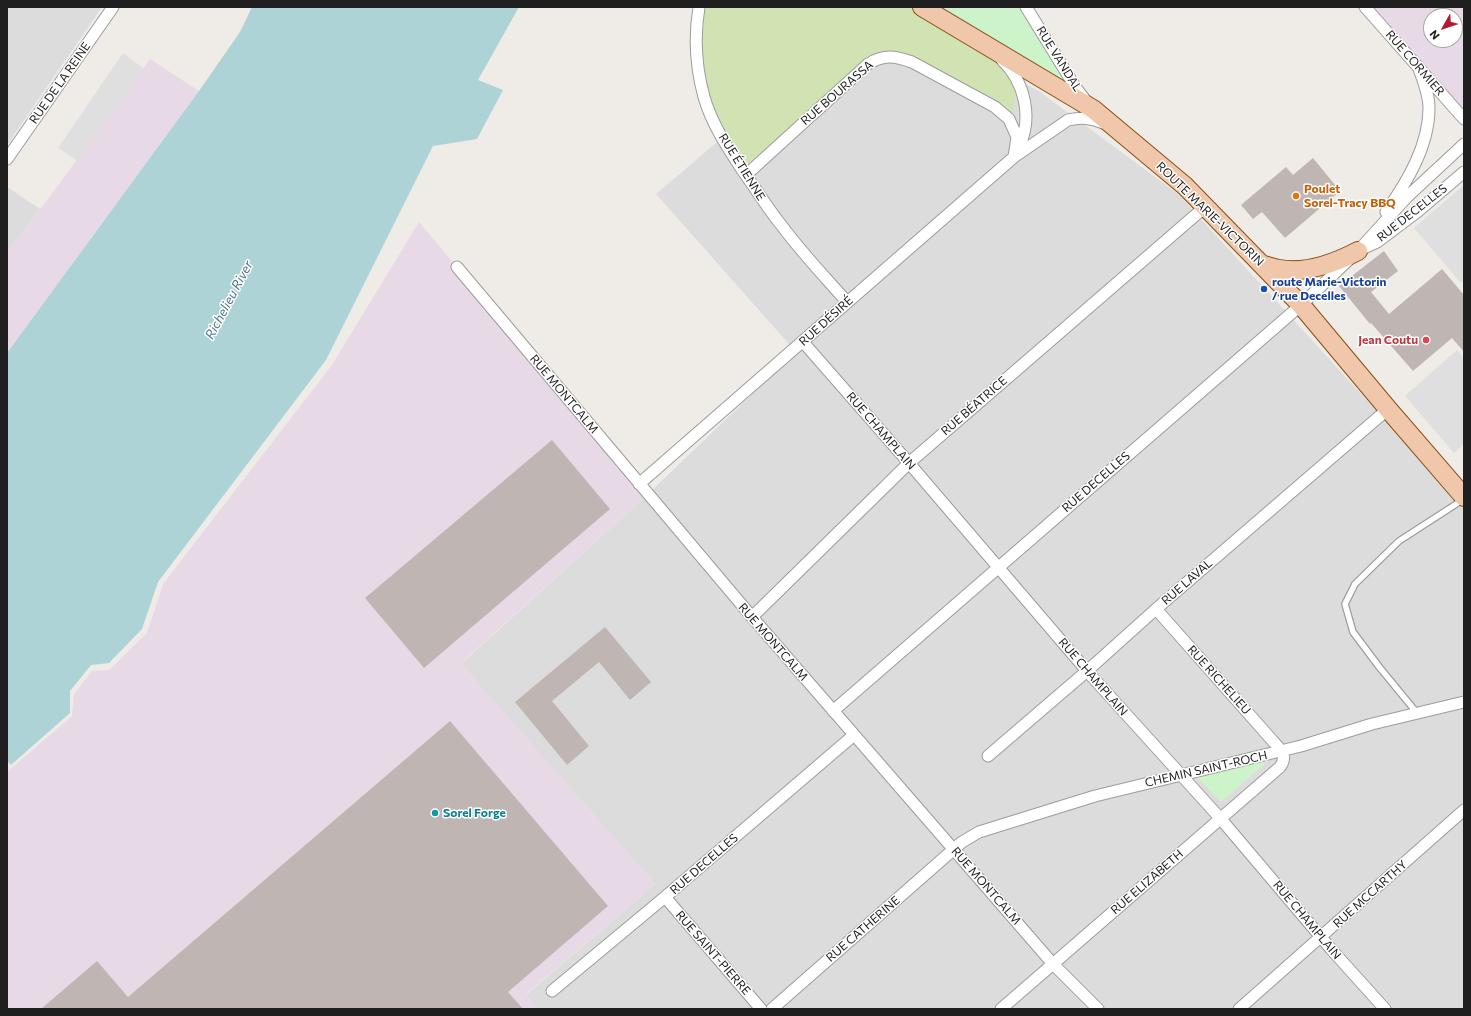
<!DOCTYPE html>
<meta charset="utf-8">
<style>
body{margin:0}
#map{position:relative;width:1471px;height:1016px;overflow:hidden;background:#efebe7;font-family:Commissioner,sans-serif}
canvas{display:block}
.frame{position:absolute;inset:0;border:8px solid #1f1f1f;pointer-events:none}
.north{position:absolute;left:1423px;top:8px;width:40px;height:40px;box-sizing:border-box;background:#fff;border:1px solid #a5a5a5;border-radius:50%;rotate:231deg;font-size:11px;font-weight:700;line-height:16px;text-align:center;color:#1f1f1f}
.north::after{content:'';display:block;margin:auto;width:14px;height:18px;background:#b51930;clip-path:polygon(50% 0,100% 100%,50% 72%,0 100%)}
</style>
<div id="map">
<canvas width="1471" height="1016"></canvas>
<div class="frame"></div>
<div class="north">N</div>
</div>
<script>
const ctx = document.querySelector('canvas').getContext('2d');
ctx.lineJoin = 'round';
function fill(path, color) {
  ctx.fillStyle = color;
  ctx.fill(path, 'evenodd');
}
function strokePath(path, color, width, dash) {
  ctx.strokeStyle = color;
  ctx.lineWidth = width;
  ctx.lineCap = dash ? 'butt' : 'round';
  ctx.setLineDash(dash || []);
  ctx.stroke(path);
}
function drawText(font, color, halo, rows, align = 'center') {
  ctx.font = font + ' Commissioner,sans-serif';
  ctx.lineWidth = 3;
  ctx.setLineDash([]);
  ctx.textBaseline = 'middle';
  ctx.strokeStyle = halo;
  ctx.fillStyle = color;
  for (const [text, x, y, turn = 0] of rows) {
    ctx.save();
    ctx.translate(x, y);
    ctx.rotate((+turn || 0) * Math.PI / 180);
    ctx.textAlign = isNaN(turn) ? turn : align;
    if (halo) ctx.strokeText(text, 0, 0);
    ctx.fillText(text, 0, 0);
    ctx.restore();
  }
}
fill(new Path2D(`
 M7 7H102L7 145Z
 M876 7H888L1040 92 1178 194 1464 506V1009H538L526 995 655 884 461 664 648 494 796 352 656 194Z
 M7 187 40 209 7 253Z`), '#dddcdc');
fill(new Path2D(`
 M1365 7H1464V119ZM1431 16H1455V40H1431Z
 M150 59 199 91 7 353V253L57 187Z
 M419 222 648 494 461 663 655 884 526 994 538 1009H7V772L72 716 74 694 92 671 109 670 147 633 163 584 332 365Z`), '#e7d9e6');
fill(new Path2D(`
 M699 7H923L1010 67C1015 90 1019 97 1009 119L912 62 876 59 746 175 704 97Z`), '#d1e2b3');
fill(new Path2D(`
 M922 7H1026L1076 88Z
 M1270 759 1221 802 1196 776Z`), '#ccf3c9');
fill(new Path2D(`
 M123 53 143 68 78 161 58 148Z
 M1464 185V280L1461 283 1414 228Z
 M1457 350 1464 358V444L1454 453 1405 396Z`), '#dfdfdf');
fill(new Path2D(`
 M252 7H519L478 80 503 90 477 139 433 146 326 360 158 582 142 629 109 663 91 665 70 691V713L11 765 7 761V353L199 91 240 32Z`), '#add3d7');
fill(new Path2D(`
 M1313 158 1340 191 1285 238 1262 212 1253 219 1241 205 1286 167 1293 175Z
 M1384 251 1398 271 1371 292 1389 314 1442 269 1464 295V352L1452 338 1413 371 1371 323 1370 324 1339 286Z
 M552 440 610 509 424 668 365 598Z
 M605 627 651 682 630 700 599 662 552 701 589 746 567 765 515 702Z
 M450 721 608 906 508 992 523 1009H41L97 961 128 997Z`), '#bfb6b4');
const lane = new Path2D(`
 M1417 713 1380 668 1353 632 1345 604 1355 584 1399 541 1464 499`);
const street = new Path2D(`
 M699 7C694 37 696 68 704 97 712 125 729 150 745 174 758 192 769 210 782 226 802 253 825 277 847 302
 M1026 7 1076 88 1086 101
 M1365 7 1464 119
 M1002 60C1025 82 1033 118 1019 147
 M7 159 113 7
 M746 175 868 64C884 54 895 56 912 62L995 107 1009 119 1017 137 1014 157
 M1386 212C1407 182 1429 146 1429 108 1429 94 1423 80 1418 66
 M1364 248 1377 242 1417 212 1464 172
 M457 267 752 617 1053 964 1098 1009
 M803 342 909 463 1087 671 1220 818 1331 949 1385 1009
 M639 484 1014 157 1068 120C1082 117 1091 118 1103 123
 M752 617 909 463 1206 206
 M833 711 1301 305 1358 251 1407 197 1464 144
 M988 756 1087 671 1156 609 1388 409
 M665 897 761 1009
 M552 991 665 897 854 735
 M772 1009 962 842 979 832 1095 796 1301 746 1372 724 1464 702
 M1001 1009 1280 767C1289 755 1279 748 1271 739L1156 609
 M1239 1009 1464 810`);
const primary = new Path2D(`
 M922 7 1093 109 1185 186 1301 305 1388 409 1464 497
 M1261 264C1267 266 1273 268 1279 269 1306 274 1335 263 1358 251`);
strokePath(lane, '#9c9c9c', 8);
strokePath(street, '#9c9c9c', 13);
strokePath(primary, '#884f13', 20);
strokePath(lane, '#fff', 5.5);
strokePath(street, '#fff', 11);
strokePath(primary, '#f0c7aa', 18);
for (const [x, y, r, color] of [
 [1296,196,4,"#e8710a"],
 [1264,289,4,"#1a4fb4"],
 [1426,340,4,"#e0444e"],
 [435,813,4,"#0f9aa8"]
]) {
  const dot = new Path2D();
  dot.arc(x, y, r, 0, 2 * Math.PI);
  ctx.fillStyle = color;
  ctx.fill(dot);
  strokePath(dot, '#fff', 1.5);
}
drawText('12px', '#1f1f1f', '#fff', [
 ["RUE VANDAL",1059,59,58],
 ["RUE CORMIER",1415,63,49],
 ["RUE DE LA REINE",60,83,-55],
 ["RUE BOURASSA",837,93,-41],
 ["RUE ÉTIENNE",742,167,58],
 ["RUE DECELLES",1412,213,-38],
 ["ROUTE MARIE-VICTORIN",1210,214,44],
 ["RUE DÉSIRÉ",826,321,-42],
 ["RUE MONTCALM",564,394,50],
 ["RUE BÉATRICE",974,406,-41],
 ["RUE CHAMPLAIN",881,431,49],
 ["RUE DECELLES",1096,482,-41],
 ["RUE LAVAL",1187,582,-41],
 ["RUE MONTCALM",773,642,49],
 ["RUE CHAMPLAIN",1093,677,49],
 ["RUE RICHELIEU",1219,680,48],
 ["CHEMIN SAINT-ROCH",1206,769,-13],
 ["RUE DECELLES",704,864,-41],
 ["RUE ELIZABETH",1147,882,-41],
 ["RUE MONTCALM",986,886,49],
 ["RUE MCCARTHY",1370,894,-42],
 ["RUE CHAMPLAIN",1307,920,50],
 ["RUE CATHERINE",863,929,-41],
 ["RUE SAINT-PIERRE",713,953,49]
]);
drawText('bold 12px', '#c56008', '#fff', [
 ["Poulet",1304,189],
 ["Sorel-Tracy BBQ",1304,203]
], 'left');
drawText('bold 12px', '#164399', '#fff', [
 ["route Marie-Victorin",1272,282],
 ["/ rue Decelles",1272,296]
], 'left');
drawText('bold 12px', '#be3a42', '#fff', [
 ["Jean Coutu",1418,340]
], 'right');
drawText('bold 12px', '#0d838f', '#fff', [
 ["Sorel Forge",443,813]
], 'left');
drawText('italic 13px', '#4c778d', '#fff', [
 ["Richelieu River",229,300,-62]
]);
</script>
